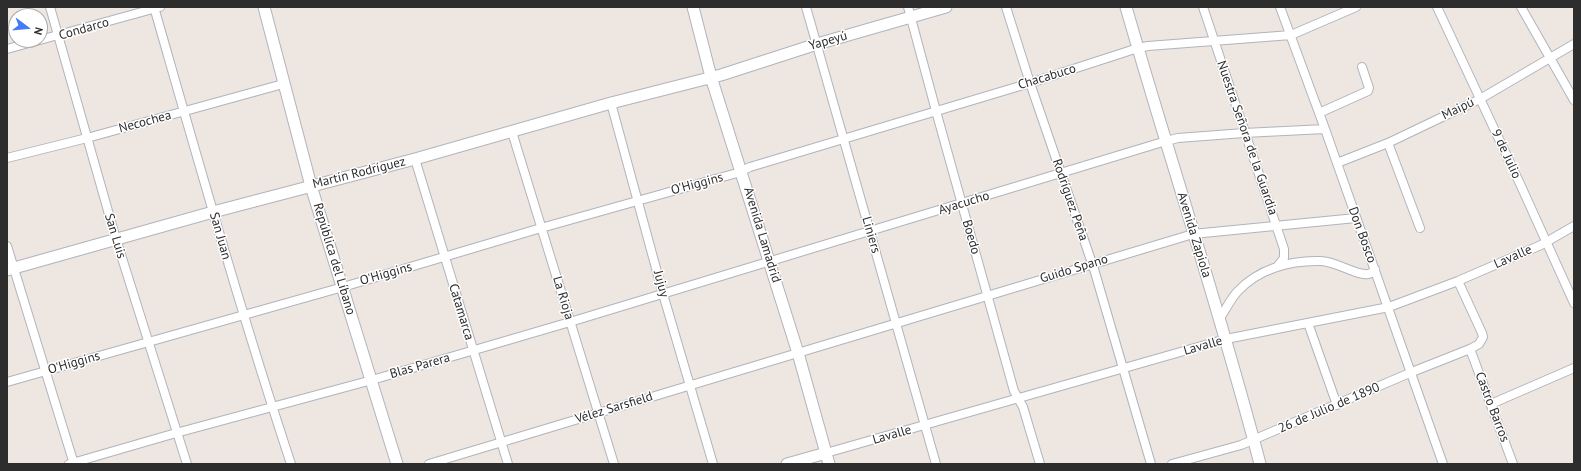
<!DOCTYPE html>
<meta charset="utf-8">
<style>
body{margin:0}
#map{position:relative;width:1581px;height:471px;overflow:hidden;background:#eee6e0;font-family:"PT Sans",sans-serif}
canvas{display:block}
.frame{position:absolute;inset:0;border:8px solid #2d2d2d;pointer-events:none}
.north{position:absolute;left:8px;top:8px;width:40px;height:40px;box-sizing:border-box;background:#fff;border:1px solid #ababab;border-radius:50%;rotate:106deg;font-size:11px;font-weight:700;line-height:16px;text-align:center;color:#2d2d2d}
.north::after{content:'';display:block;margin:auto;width:14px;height:18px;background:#457bf6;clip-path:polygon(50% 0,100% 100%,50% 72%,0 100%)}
</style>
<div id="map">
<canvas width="1581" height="471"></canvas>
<div class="frame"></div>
<div class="north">N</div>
</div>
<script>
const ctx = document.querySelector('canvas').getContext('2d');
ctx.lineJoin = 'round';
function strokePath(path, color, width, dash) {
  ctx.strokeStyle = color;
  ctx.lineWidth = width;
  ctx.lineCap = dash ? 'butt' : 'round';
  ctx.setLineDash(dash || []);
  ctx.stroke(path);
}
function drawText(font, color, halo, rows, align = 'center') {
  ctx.font = font + ' "PT Sans",sans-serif';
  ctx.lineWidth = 3;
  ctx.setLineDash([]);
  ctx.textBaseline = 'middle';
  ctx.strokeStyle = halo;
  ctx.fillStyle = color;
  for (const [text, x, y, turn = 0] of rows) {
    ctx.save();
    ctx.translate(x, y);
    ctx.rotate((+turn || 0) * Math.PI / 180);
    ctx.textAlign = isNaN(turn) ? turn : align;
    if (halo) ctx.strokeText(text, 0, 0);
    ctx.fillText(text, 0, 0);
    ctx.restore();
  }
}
const street = new Path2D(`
 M50 7 116 239 187 464
 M154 7C198 160 241 313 291 464
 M806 7 936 464
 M908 7 936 111 1014 391 1023 407 1040 464
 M1006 7 1030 83 1094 269 1151 464
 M1203 7 1284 249V258L1277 267
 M1280 7 1325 129 1443 464
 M1437 7 1521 186 1574 303
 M1521 7 1574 100
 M7 49 160 7
 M611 103 663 294 713 464
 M1319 113 1368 91 1369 88 1362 67
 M512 132 614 464
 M1388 143 1420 228
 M7 158 87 138 283 84
 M415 159 508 464
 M1337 163 1388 143 1480 99 1574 44
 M7 246 74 464
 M1220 318C1226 309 1230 300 1237 292 1258 269 1290 260 1321 261 1335 261 1357 276 1368 274 1371 274 1373 272 1375 269
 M1308 323 1337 405
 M1470 349 1513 464
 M7 382 343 287 541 228 737 173 750 167 1030 83 1138 48 1148 46 1291 35 1356 7
 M1491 404 1574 368
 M826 453 1226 339 1389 307 1458 281 1541 245 1574 226
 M69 464 176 433 372 380 570 322 1166 141 1178 138 1244 133 1325 129
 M429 464 1193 234 1356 218
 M1172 464 1241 445 1412 372 1470 349 1479 344 1483 337 1482 333 1458 281`);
const secondary = new Path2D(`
 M264 7 311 186 397 464
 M693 7 711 77 798 353 829 464
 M1126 7C1170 160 1220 310 1260 464
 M7 270 213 212 415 159 611 103 721 75 817 44 946 7
 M787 464 826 453`);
strokePath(street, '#b0b4bd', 10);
strokePath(secondary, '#b0b4bd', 13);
strokePath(street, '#fff', 8);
strokePath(secondary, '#fff', 11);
drawText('13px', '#2d2d2d', '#fff', [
 ["Condarco",84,29,-16],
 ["Yapeyú",828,41,-16],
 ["Chacabuco",1047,77,-17],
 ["Maipú",1458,109,-26],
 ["Necochea",145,122,-15],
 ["Nuestra Señora de la Guardia",1247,138,71],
 ["9 de Julio",1506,154,65],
 ["Martín Rodríguez",359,173,-14],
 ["O'Higgins",697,184,-15],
 ["Rodríguez Peña",1070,200,71],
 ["Ayacucho",964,203,-17],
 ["Avenida Lamadrid",762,235,73],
 ["Liniers",871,235,74],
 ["Avenida Zapiola",1194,235,73],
 ["Don Bosco",1362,235,70],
 ["San Luis",115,236,73],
 ["San Juan",220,236,74],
 ["Boedo",971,237,74],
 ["Lavalle",1513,257,-24],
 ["República del Líbano",334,259,73],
 ["Guido Spano",1074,269,-17],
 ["O'Higgins",386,274,-16],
 ["Jujuy",661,284,75],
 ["La Rioja",563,298,73],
 ["Catamarca",461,312,73],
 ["Lavalle",1203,346,-16],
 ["O'Higgins",74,363,-16],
 ["Blas Parera",420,366,-16],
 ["Castro Barros",1492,407,69],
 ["Vélez Sarsfield",614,408,-17],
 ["26 de Julio de 1890",1329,408,-23],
 ["Lavalle",892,435,-16]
]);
</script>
